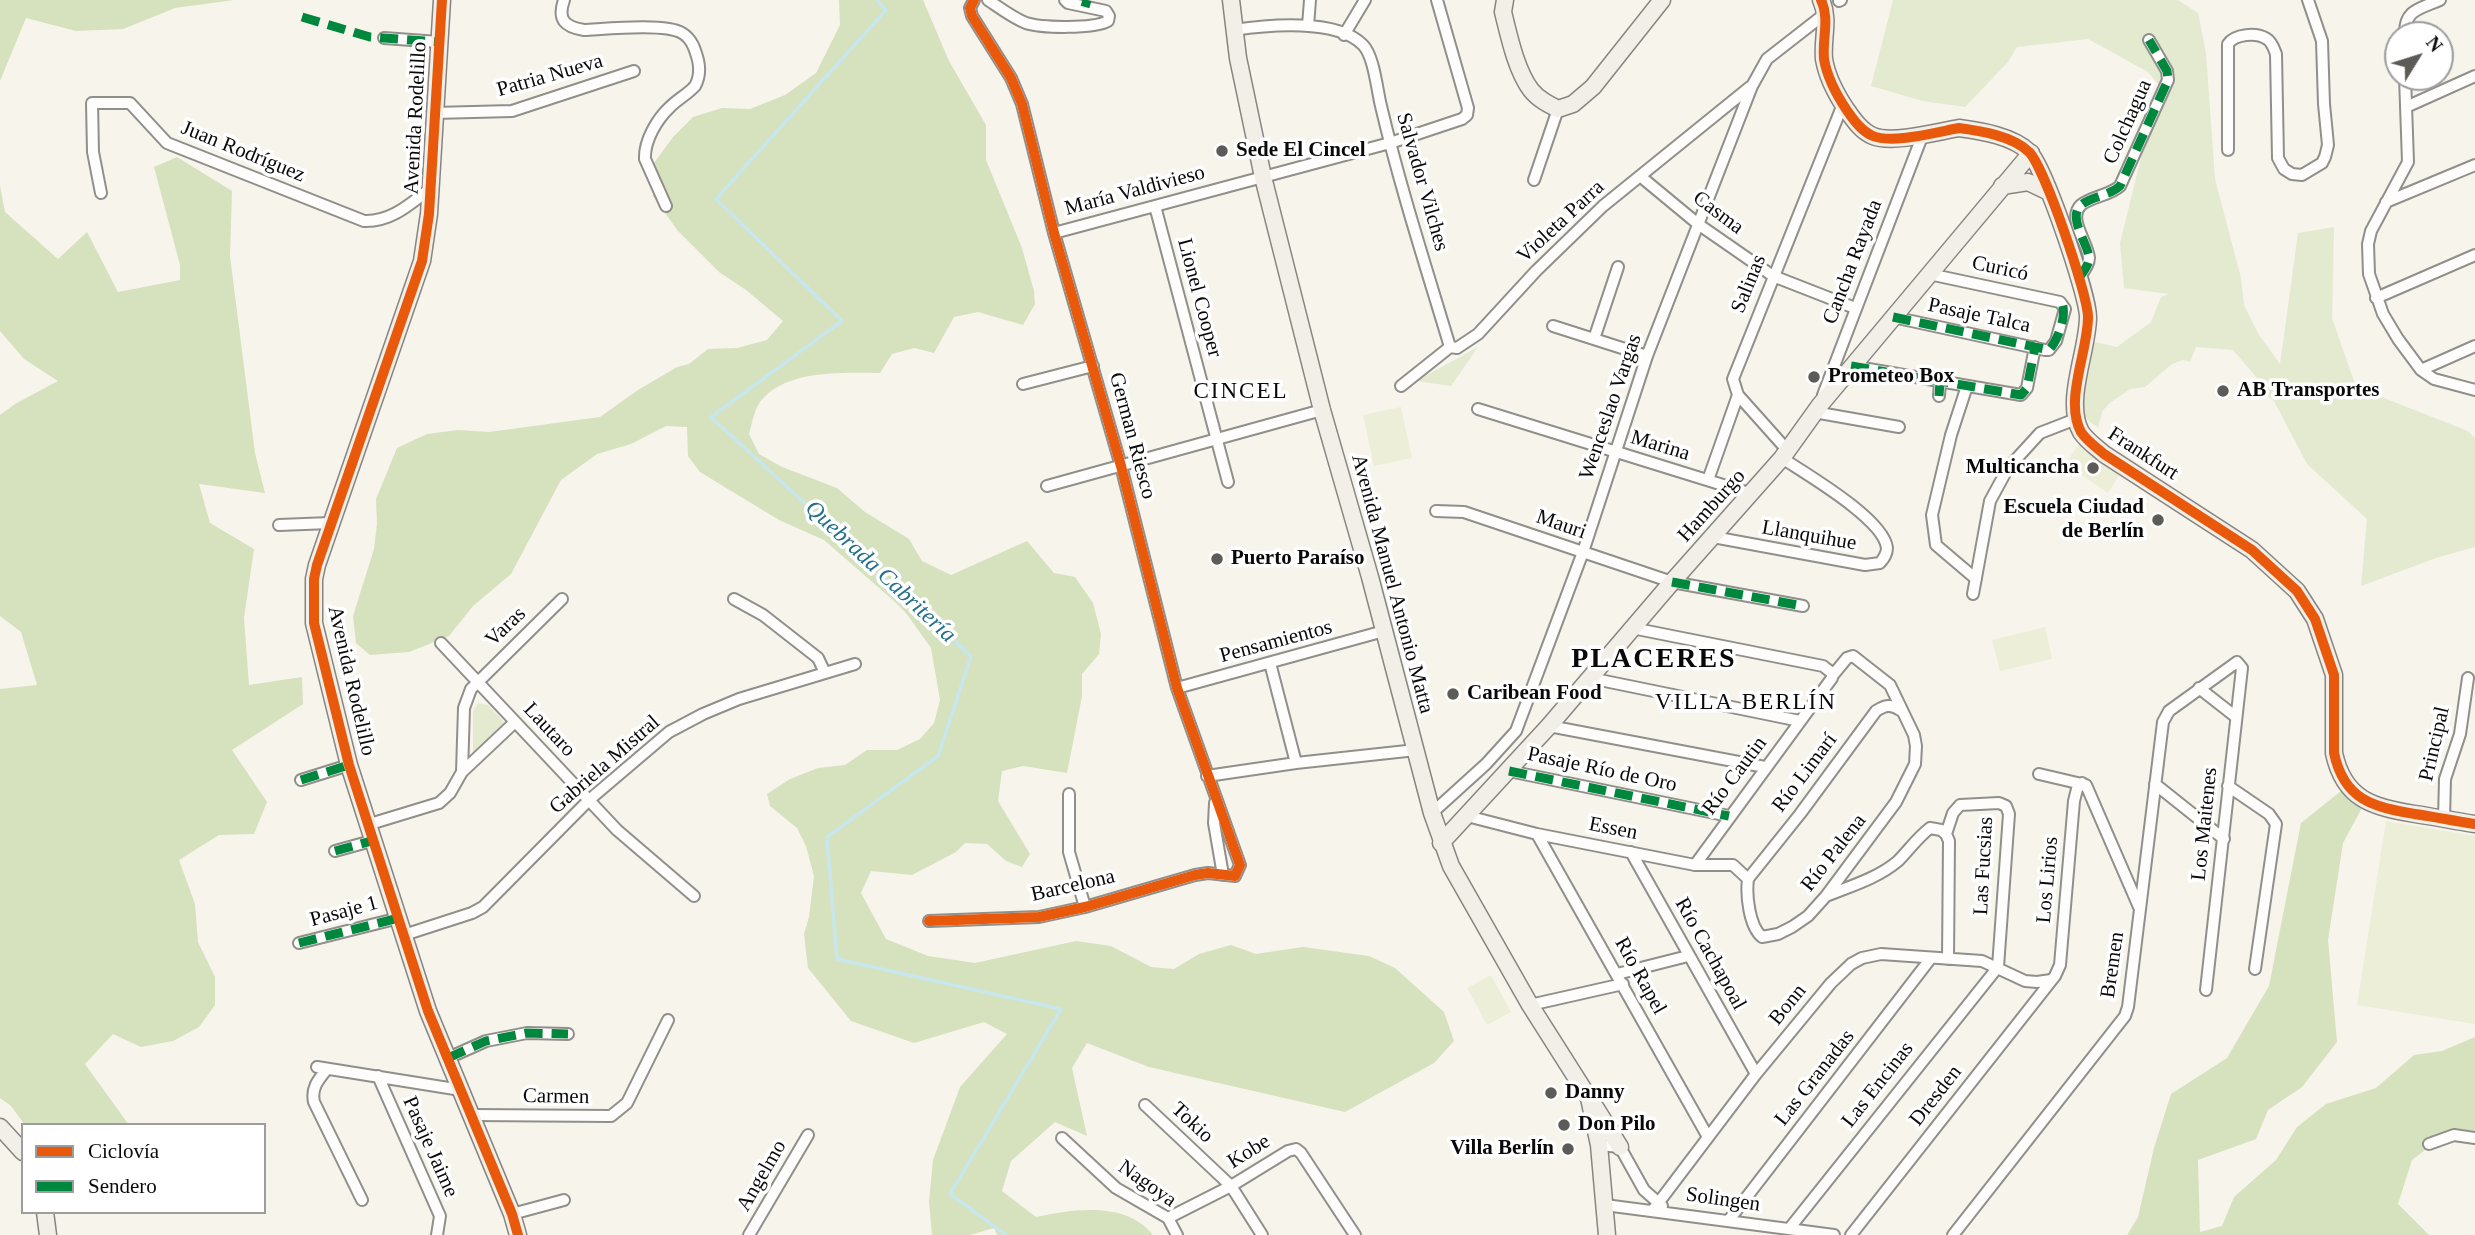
<!DOCTYPE html>
<meta charset="utf-8">
<style>
body{margin:0}
#map{position:relative;width:2475px;height:1235px;overflow:hidden;background:#f7f4ec;font-family:"Times New Roman",serif}
canvas{display:block}
.legend{position:absolute;left:21px;top:1123px;width:245px;height:91px;box-sizing:border-box;background:#fff;border:2px solid #9d9d9d;margin:0;padding:9px 12px;list-style:none;font-size:21px;color:#090909}
.legend li{display:flex;align-items:center;gap:14px;height:35px}
.legend b{width:35px;border:2px solid #9d9d9d}
.north{position:absolute;left:2384px;top:21px;width:70px;height:70px;box-sizing:border-box;background:#fff;border:2px solid #9d9d9d;border-radius:50%;rotate:52deg;font-size:19px;font-weight:700;line-height:28px;text-align:center;color:#090909}
.north::after{content:'';display:block;margin:auto;width:24px;height:32px;background:#5c5b58;clip-path:polygon(50% 0,100% 100%,50% 72%,0 100%)}
</style>
<div id="map">
<canvas width="2475" height="1235"></canvas>
<ul class="legend">
<li><b style="height:9px;background:#e8590c"></b>Ciclovía</li>
<li><b style="height:9px;background:#00873e"></b>Sendero</li>
</ul>
<div class="north">N</div>
</div>
<script>
const ctx = document.querySelector('canvas').getContext('2d');
ctx.lineJoin = 'round';
function fill(path, color) {
  ctx.fillStyle = color;
  ctx.fill(path, 'evenodd');
}
function strokePath(path, color, width, dash) {
  ctx.strokeStyle = color;
  ctx.lineWidth = width;
  ctx.lineCap = dash ? 'butt' : 'round';
  ctx.setLineDash(dash || []);
  ctx.stroke(path);
}
function drawText(font, color, halo, rows, align = 'center') {
  ctx.font = font + ' "Times New Roman",serif';
  ctx.lineWidth = 7;
  ctx.setLineDash([]);
  ctx.textBaseline = 'middle';
  ctx.strokeStyle = halo;
  ctx.fillStyle = color;
  for (const [text, x, y, turn = 0] of rows) {
    ctx.save();
    ctx.translate(x, y);
    ctx.rotate((+turn || 0) * Math.PI / 180);
    ctx.textAlign = isNaN(turn) ? turn : align;
    if (halo) ctx.strokeText(text, 0, 0);
    ctx.fillText(text, 0, 0);
    ctx.restore();
  }
}
fill(new Path2D(`
 M1893 0H2178L2198 13 2206 53 2215 179 2241 278 2244 305 2259 335 2280 364 2298 233 2334 227 2332 318 2356 387 2468 431 2475 438V547L2436 558 2361 586 2367 519 2307 464 2274 401 2256 387 2257 378 2233 350 2196 347 2190 362 2183 360 2172 364 2145 387 2130 389 2110 403 2103 410 2098 427C2088 422 2079 412 2078 401 2077 390 2088 354 2091 341L2117 347 2151 322 2161 297 2169 294 2124 288 2120 243 2159 85 2148 72 2088 39 2017 47 2008 62 1965 107 1923 101 1871 86Z
 M1478 347 1451 386 1416 381Z
 M478 703 488 705 505 723 473 755V711Z`), '#e4eacf');
fill(new Path2D(`
 M0 0H234L175 8 123 29 76 31 26 18 0 81Z
 M839 0H923L949 61 986 125V160L1022 248 1034 291 1035 304 1023 325 978 312 954 317 934 353 914 348 892 354 880 373C842 373 786 369 760 402 754 410 752 424 749 434L759 454 782 467 837 488 865 512 909 539 922 561 951 575 1027 541 1054 573 1075 577 1093 603 1101 634 1099 654 1082 674V696L1067 773 1023 766 1002 771 998 801 1030 854 1022 867 1006 861 987 844 965 843 956 852 912 875 871 871 861 893 886 939 928 956 975 963 1076 941 1111 946 1151 967 1174 969 1199 954 1231 945 1256 954 1303 947 1369 956 1395 968 1444 1012 1454 1041 1434 1063 1345 1112 1149 1067 1087 1043 1072 1068 1087 1136 1055 1122 1011 1161 1002 1191 1036 1217C1074 1209 1126 1201 1153 1235H997L994 1228 970 1235H932L929 1202 933 1160 960 1087 1007 1034 984 1022 914 1043 851 1021 808 968 804 934 809 917 814 876 806 846 797 828 770 806 767 794 790 779 818 768 845 765 867 750H897L920 739 934 723 940 700 931 648 906 613 893 600 824 540 779 520 700 472 688 456 687 427 666 426 631 444 597 454 561 480 511 574 473 606 449 636 409 652 370 655 356 643 353 616 374 549 377 524 376 499 397 448 427 434 458 430 489 432 600 417 638 390 677 367 689 364 708 349 737 348 767 340 783 321 746 290 719 272 678 231 653 196 654 163 673 137 693 117 722 108 750 109 785 95 816 73 840 25Z
 M177 157 232 191 230 256 255 453 265 493 199 484 210 523 254 549 244 618 249 685 302 677 303 704 232 750 267 802 254 834 219 835 179 860 195 904 198 942 215 977V1005L199 1027 173 1041 141 1047 113 1034 85 1064 129 1125H25L11 1106 0 1098V689L37 685 21 632 0 616V415L15 404 58 381 24 359 0 331V186L5 212 58 259 87 232 118 292 180 280V265L154 167Z
 M2346 787 2363 806 2343 843 2328 940 2337 1042 2302 1087 2268 1110 2256 1139 2198 1160 2200 1232 2222 1226 2234 1197 2276 1160 2297 1127 2326 1104 2376 1088 2414 1055 2442 1051 2475 1037V1141L2442 1137 2412 1160 2398 1204 2429 1235H2127L2138 1217 2154 1148 2171 1094 2227 1058 2269 986 2301 823Z`), '#d6e1be');
fill(new Path2D(`
 M1401 407 1412 458 1374 466 1363 415Z
 M2079 444 2121 472 2108 493 2065 464Z
 M2045 627 2052 659 2000 671 1992 640Z
 M2386 821 2475 836V1024L2357 1005Z
 M1491 975 1511 1012 1487 1025 1467 988Z`), '#edeed8');
strokePath(new Path2D(`
 M877 0 886 10 716 199 842 321 711 417 971 656 938 756 827 837 837 959 1061 1009 950 1194 1006 1235`), '#c7e7ed', 3.5);
const street = new Path2D(`
 M564 0C557 20 565 27 584 30 606 29 665 23 682 33 692 39 695 49 698 60 700 69 700 77 695 86 688 94 678 99 670 107 657 119 644 141 645 159L666 206
 M988 0C1000 8 1013 18 1026 23 1041 28 1094 29 1108 21L1109 16 1106 11 1068 3 1065 0
 M1839 1 1841 0
 M1308 26 1310 0
 M1234 30C1267 25 1337 18 1363 45 1374 56 1377 90 1381 106 1400 187 1426 267 1450 347
 M1344 35 1365 0
 M2405 35C2404 10 2419 9 2440 0
 M384 38 439 42
 M2405 77 2408 162 2371 231 2368 244 2369 274 2383 314 2398 339 2421 370 2434 379 2475 390
 M2406 107 2475 76
 M434 113 512 111 634 71
 M2228 150V44C2235 34 2256 32 2267 39 2272 42 2274 49 2276 54L2278 158 2284 169 2292 174 2302 175 2322 163 2325 157 2328 145 2324 104 2322 41 2308 0
 M1640 176 1698 224 1773 276 1855 308
 M1534 180 1558 109
 M101 193 93 152 92 103H130L167 143 364 221C392 222 411 203 431 188
 M2386 202 2475 165
 M1155 206 1228 482
 M1054 233 1390 143 1462 119 1467 115 1468 108 1437 0
 M2079 278C2083 272 2089 265 2089 258 2088 243 2067 218 2081 205 2092 196 2109 196 2120 186L2168 80 2167 71 2149 40
 M2376 298 2475 255
 M1893 317 2045 350H2049L2056 341 2065 309 2060 302 1929 274
 M1553 326 1647 356
 M1594 339 1618 267
 M1851 366 2021 395 2027 388 2035 347
 M2421 370 2475 346
 M1023 384 1093 366
 M1401 386 1450 347 1457 348 1478 334 1536 271 1603 206 1750 87
 M1967 386 1951 435 1932 515 1936 545 1976 579
 M1738 395 1788 451
 M1823 395 1923 134
 M1939 396 1940 382
 M1478 409 1752 494
 M1814 412 1899 427
 M1708 480 1738 395 1733 379 1843 104
 M1047 486 1322 410
 M1436 511 1464 512 1672 582 1803 606
 M279 525 330 523
 M1713 537 1865 565 1880 563C1884 558 1887 554 1887 548 1884 519 1806 474 1782 458
 M1973 594 1990 501 2008 468 2040 433 2076 419
 M734 599 763 615 818 658 825 673
 M1632 628 1823 666 1832 673V678L1695 865
 M441 643 617 830 694 896
 M1270 663 1296 763
 M1590 678 1800 721
 M1177 688 1384 631
 M2199 688 2236 717
 M1549 726 1765 767
 M1509 771 1729 816
 M462 772 464 708 471 689 562 599
 M2039 774 2086 785 2139 907
 M1207 776 1296 763 1416 750
 M301 780 349 765
 M2155 784 2224 839
 M2228 786 2269 814 2276 824 2255 969
 M1069 794V852L1085 907
 M1215 803 1214 823 1223 875
 M1432 813 1486 764 1516 731 1583 552 1647 356 1752 86 1767 59 1826 13
 M1467 816 1537 834 1695 865H1733L1748 879
 M2444 819 2445 779 2460 734 2468 678
 M370 824 439 803 450 793 462 772 515 722
 M1537 834 1708 1137
 M1946 834 1949 841 1948 959
 M335 851 375 840
 M1631 852 1756 1074
 M1748 879C1746 895 1749 926 1762 937L1778 934 1792 927 1808 916 1826 896 1896 802 1915 764 1916 746 1914 735 1890 685 1853 656 1847 658 1833 675
 M1748 879 1800 814 1876 711C1885 705 1891 704 1900 710
 M1826 896C1851 886 1878 878 1898 861 1909 850 1917 838 1930 828L1941 830 1946 834
 M929 921 1039 917 1085 907 1195 875 1208 873 1235 876 1240 865 1177 688 1121 466 1054 233 1022 104 1011 78 972 16 970 8 974 0
 M404 935 472 913 483 907 589 800 669 732 703 714 739 699 855 664
 M299 943 399 918
 M1617 974 1688 956
 M1530 1005 1623 984
 M448 1058 486 1041 527 1033 568 1034
 M317 1067 461 1090
 M327 1069C318 1080 311 1088 314 1102L362 1200
 M378 1076 440 1216 437 1235
 M1145 1105 1231 1186 1262 1235
 M472 1115 611 1116 627 1103 668 1020
 M1062 1138 1116 1188 1168 1218 1177 1235
 M2429 1144 2454 1135 2475 1138
 M1599 1145 1620 1147 1644 1190 1662 1206
 M1605 1205 1834 1235
 M1653 1210 1756 1074 1831 983 1851 964 1862 958 1881 954 1982 961 2025 981 2037 982 2051 980
 M512 1214 564 1200
 M1168 1218 1231 1186 1288 1151 1296 1149 1301 1153 1355 1235
 M1729 1220 1931 958
 M1789 1229 1998 967 2009 814 2006 806 1999 803 1960 805 1953 813 1946 834
 M749 1235 808 1135
 M1851 1235 2055 976 2060 965 2074 801 2077 789 2082 783
 M1953 1235 2125 1016 2128 1007 2163 722 2169 711 2237 662 2242 668 2206 990`);
const secondary = new Path2D(`
 M442 0 429 214 422 261 317 565 314 579V623L349 765 428 1011 512 1214 518 1235
 M1231 0 1238 58 1263 177 1322 410 1370 577 1432 813 1451 866 1530 1005 1589 1098 1599 1145 1607 1235
 M1505 0 1503 12C1509 36 1516 70 1531 90 1538 99 1548 104 1558 109L1573 104 1593 87 1662 0
 M1821 0C1830 19 1822 38 1824 59 1827 77 1836 94 1846 109 1853 119 1861 131 1873 136 1892 144 1937 132 1959 128 1981 131 2013 136 2029 152 2044 166 2088 295 2088 317 2088 351 2064 401 2081 432 2087 441 2096 447 2104 454L2252 550 2297 591 2315 619 2334 675V753C2344 800 2373 807 2415 814 2435 817 2455 821 2475 824
 M2002 186 2028 182 2049 192
 M1441 843 1549 726 1672 582 1782 458 1820 405 2031 153
 M1592 1102 1620 1147
 M0 1127 23 1152
 M45 1212 48 1235`);
strokePath(street, '#908f8b', 14);
strokePath(secondary, '#878582', 19);
strokePath(street, '#fefdfc', 10);
strokePath(secondary, '#f2efe8', 16);
strokePath(new Path2D(`
 M1085 7 1087 0
 M302 17 370 37 439 42
 M2079 278C2083 272 2089 265 2089 258 2088 243 2067 218 2081 205 2092 196 2109 196 2120 186L2168 80 2167 71 2149 40
 M1893 317 2049 350C2058 340 2067 316 2062 303
 M1851 366 2021 395 2027 388 2035 347
 M1939 396 1940 382
 M1672 582 1803 606
 M1509 771 1729 816
 M301 780 349 765
 M335 851 375 840
 M299 943 399 918
 M448 1058 486 1041 527 1033 568 1034`), '#00873e', 9, [18, 9]);
strokePath(new Path2D(`
 M442 0 429 214 422 261 317 565 314 579V623L349 765 428 1011 512 1214 518 1235
 M1821 0C1830 19 1822 38 1824 59 1827 77 1836 94 1846 109 1853 119 1861 131 1873 136 1892 144 1937 132 1959 128 1981 131 2013 136 2029 152 2044 166 2088 295 2088 317 2088 351 2064 401 2081 432 2087 441 2096 447 2104 454L2252 550 2297 591 2315 619 2334 675V753C2344 800 2373 807 2415 814 2435 817 2455 821 2475 824
 M929 921 1039 917 1085 907 1195 875 1208 873 1235 876 1240 865 1177 688 1121 466 1054 233 1022 104 1011 78 972 16 970 8 974 0`), '#e8590c', 10);
for (const [x, y, r, color] of [
 [1222,151,7,"#5c5b58"],
 [1814,377,7,"#5c5b58"],
 [2223,391,7,"#5c5b58"],
 [2093,468,7,"#5c5b58"],
 [2158,520,7,"#5c5b58"],
 [1217,559,7,"#5c5b58"],
 [1453,694,7,"#5c5b58"],
 [1551,1093,7,"#5c5b58"],
 [1564,1125,7,"#5c5b58"],
 [1568,1149,7,"#5c5b58"]
]) {
  const dot = new Path2D();
  dot.arc(x, y, r, 0, 2 * Math.PI);
  ctx.fillStyle = color;
  ctx.fill(dot);
  strokePath(dot, '#fff', 2.5);
}
drawText('21px', '#090909', '#fff', [
 ["Patria Nueva",550,76,-16],
 ["Avenida Rodelillo",416,118,-87],
 ["Colchagua",2128,122,-66],
 ["Juan Rodríguez",243,152,22],
 ["Salvador Vilches",1422,182,74],
 ["María Valdivieso",1135,191,-15],
 ["Casma",1718,213,37],
 ["Violeta Parra",1561,222,-43],
 ["Cancha Rayada",1853,262,-69],
 ["Curicó",2000,269,12],
 ["Salinas",1749,284,-68],
 ["Lionel Cooper",1199,298,75],
 ["Pasaje Talca",1979,316,12],
 ["Wenceslao Vargas",1611,407,-71],
 ["German Riesco",1132,436,75],
 ["Marina",1660,446,17],
 ["Frankfurt",2143,454,33],
 ["Hamburgo",1712,506,-48],
 ["Mauri",1561,525,19],
 ["Llanquihue",1809,536,10],
 ["Avenida Manuel Antonio Matta",1392,584,75],
 ["Varas",506,627,-44],
 ["Pensamientos",1276,642,-15],
 ["Avenida Rodelillo",351,681,77],
 ["Lautaro",549,730,47],
 ["Principal",2435,744,-77],
 ["Gabriela Mistral",605,765,-41],
 ["Pasaje Río de Oro",1602,770,12],
 ["Río Limarí",1805,773,-53],
 ["Río Cautin",1735,776,-53],
 ["Los Maitenes",2205,824,-84],
 ["Essen",1613,829,11],
 ["Río Palena",1834,853,-52],
 ["Las Fucsias",1984,866,-87],
 ["Los Lirios",2048,880,-85],
 ["Barcelona",1073,886,-13],
 ["Pasaje 1",344,912,-15],
 ["Río Cachapoal",1710,954,61],
 ["Bremen",2113,965,-82],
 ["Río Rapel",1640,976,61],
 ["Bonn",1788,1005,-51],
 ["Las Granadas",1815,1078,-52],
 ["Las Encinas",1878,1085,-52],
 ["Dresden",1936,1096,-52],
 ["Carmen",556,1097,1],
 ["Tokio",1192,1123,43],
 ["Pasaje Jaime",430,1147,66],
 ["Kobe",1249,1152,-32],
 ["Angelmo",762,1176,-60],
 ["Nagoya",1147,1184,35],
 ["Solingen",1723,1200,8]
]);
drawText('bold 21px', '#090909', '#fff', [
 ["Sede El Cincel",1236,151],
 ["Prometeo Box",1828,377],
 ["AB Transportes",2237,391],
 ["Multicancha",2079,468,"right"],
 ["Escuela Ciudad",2144,508,"right"],
 ["de Berlín",2144,532,"right"],
 ["Puerto Paraíso",1231,559],
 ["Caribean Food",1467,694],
 ["Danny",1565,1093],
 ["Don Pilo",1578,1125],
 ["Villa Berlín",1554,1149,"right"]
], 'left');
ctx.letterSpacing = '2px';
drawText('23px', '#090909', '#fff', [
 ["CINCEL",1241,392],
 ["VILLA BERLÍN",1746,703]
]);
ctx.letterSpacing = '0px';
drawText('italic 23px', '#236f8b', '#fff', [
 ["Quebrada Cabritería",880,572,43]
]);
ctx.letterSpacing = '2px';
drawText('bold 28px', '#090909', '#fff', [
 ["PLACERES",1654,660]
]);
ctx.letterSpacing = '0px';
</script>
